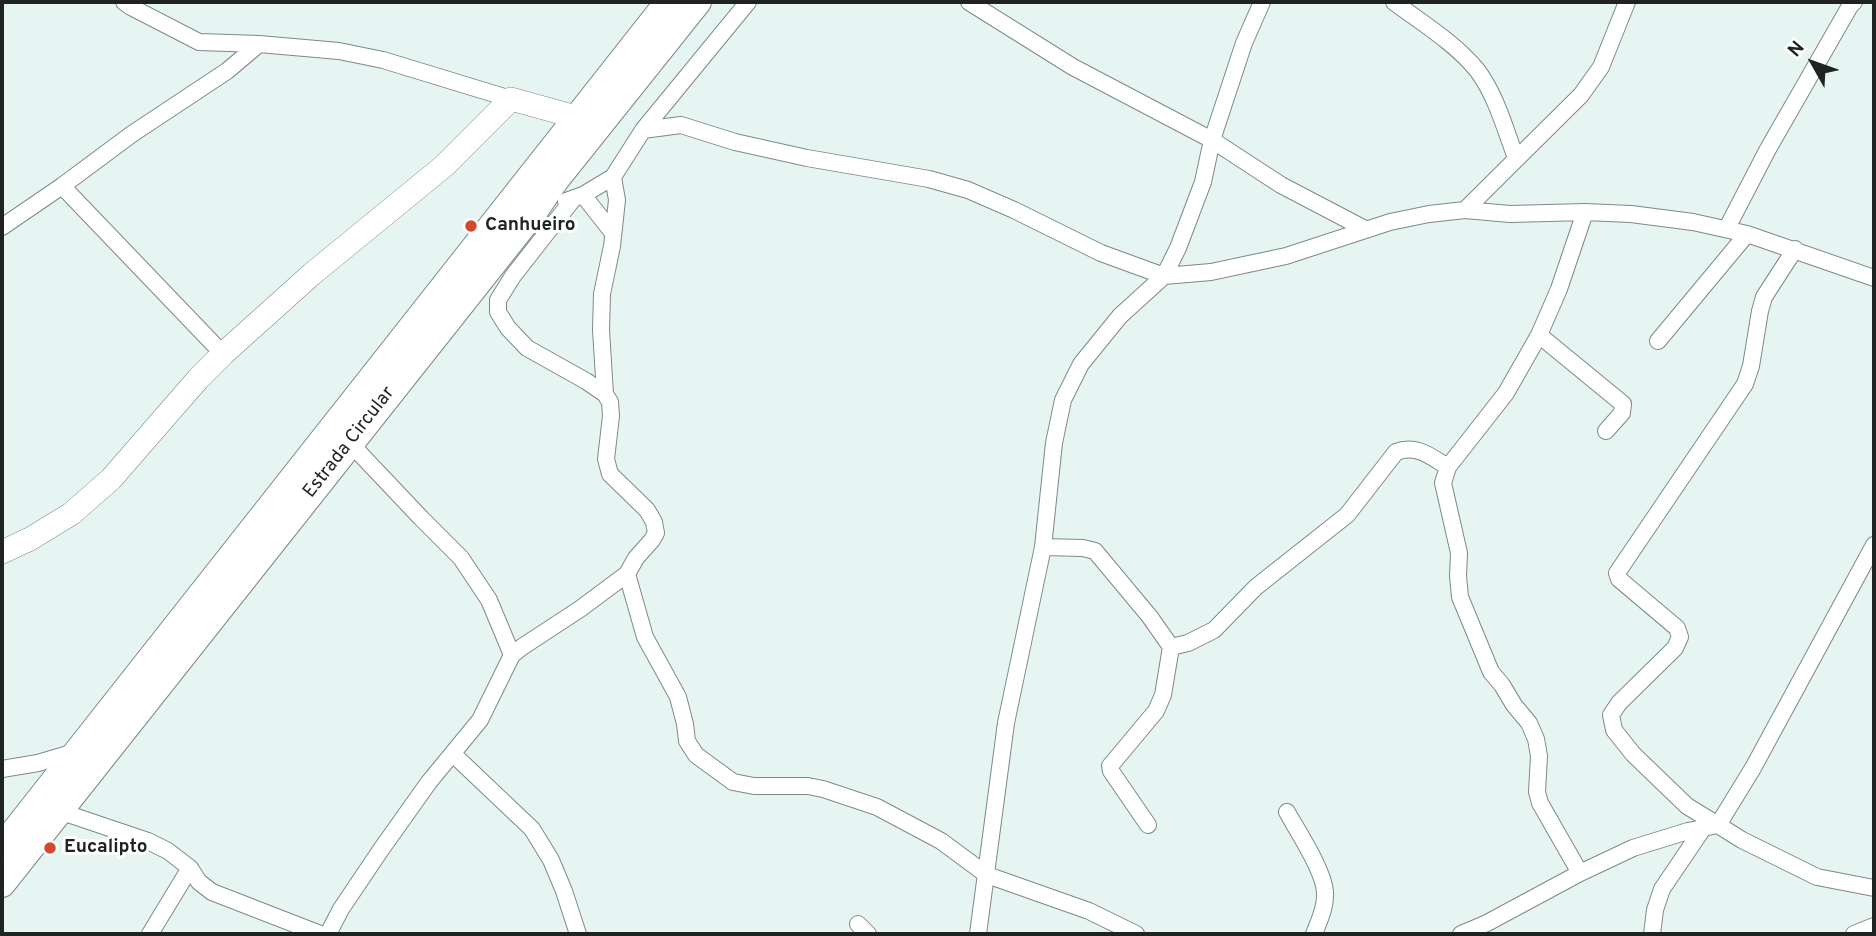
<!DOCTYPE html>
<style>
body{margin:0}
#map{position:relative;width:1876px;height:936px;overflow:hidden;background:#e7f5f2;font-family:Overpass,sans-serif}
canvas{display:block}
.frame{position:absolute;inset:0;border:4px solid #1f2423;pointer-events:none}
.north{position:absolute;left:1778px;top:28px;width:70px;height:70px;-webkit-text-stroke:5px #fff;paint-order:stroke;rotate:310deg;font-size:19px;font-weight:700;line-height:28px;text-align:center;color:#1f2423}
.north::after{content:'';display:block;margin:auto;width:24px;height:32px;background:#1f2423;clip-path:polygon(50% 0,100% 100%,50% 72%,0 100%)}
</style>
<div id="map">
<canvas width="1876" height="936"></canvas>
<div class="frame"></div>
<div class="north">N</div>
</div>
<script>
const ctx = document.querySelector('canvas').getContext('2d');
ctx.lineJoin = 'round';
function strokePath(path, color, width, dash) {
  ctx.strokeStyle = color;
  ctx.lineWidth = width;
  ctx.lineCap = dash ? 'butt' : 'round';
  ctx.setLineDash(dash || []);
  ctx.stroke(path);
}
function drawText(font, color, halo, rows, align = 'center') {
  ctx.font = font + ' Overpass,sans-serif';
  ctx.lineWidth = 6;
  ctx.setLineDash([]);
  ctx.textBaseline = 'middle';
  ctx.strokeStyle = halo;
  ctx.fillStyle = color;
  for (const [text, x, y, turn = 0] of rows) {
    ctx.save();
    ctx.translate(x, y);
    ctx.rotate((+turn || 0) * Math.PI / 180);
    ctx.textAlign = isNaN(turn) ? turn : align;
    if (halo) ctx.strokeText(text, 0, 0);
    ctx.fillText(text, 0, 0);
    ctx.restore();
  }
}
const street = new Path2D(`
 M124 2 131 7 199 42 259 44 339 51 383 60 511 99
 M969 2 1073 67 1212 140 1281 185 1365 229
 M1394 2C1422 23 1455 43 1477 70 1496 95 1505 129 1516 158
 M643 130 681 125 735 142 807 158 929 179 968 190 1014 210 1101 253 1164 276 1211 272 1286 256 1390 222 1429 214 1465 210 1510 214 1585 212 1631 214 1693 222 1747 234 1874 278
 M62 186 223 354
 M583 195 613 233
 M566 201 583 195 613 177 643 130 748 2
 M1465 210 1581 95 1601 67 1627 2
 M2 227 62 186 132 134 227 71 259 44
 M1727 228 1768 149 1850 6 1854 2
 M1795 249 1764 297 1760 311 1751 366 1745 384 1617 573 1619 579 1677 628 1680 637 1675 648 1619 703 1611 715 1614 730 1633 754 1687 806 1718 825 1753 768 1874 545
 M1539 335 1623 404 1622 413 1606 431
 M1658 341 1747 234
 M605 394 601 330 602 294 612 246 617 200 613 177
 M349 442 421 518 461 558 489 600 512 655
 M1043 547 1083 548 1095 551 1150 617 1171 647 1163 695 1156 711 1110 766 1111 771 1148 825
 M627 574 645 637 678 697 685 724 687 741 696 755 733 782 754 786H808L823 789 877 807 941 841 987 875 1089 911 1136 934
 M1171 647 1188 643 1214 630 1256 587 1347 515 1396 452C1417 444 1431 457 1448 467
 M453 754 532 829 551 860 564 891 578 934
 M2 769 38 763 75 752
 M59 811 148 841 168 851 190 868 199 882 212 892 320 934
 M1287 812C1298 832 1324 871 1325 892 1326 907 1319 921 1314 934
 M1580 873 1540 803 1537 792 1539 756 1536 739 1529 723 1514 705 1502 685 1491 672 1460 597 1458 576 1459 553 1443 483 1448 467 1506 393 1539 335 1559 289 1585 212
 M858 924 868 934
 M150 934 190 868
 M328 934 341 909 380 851 429 782 480 720 512 655 522 647 580 609 627 574 636 558 652 540 656 533 654 522 647 510 610 474 606 459 611 416 610 402 605 394 586 381 527 348 508 328 498 312V300L513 276 574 198
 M978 934 1006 723 1043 547 1054 443 1063 400 1081 364 1120 316 1164 276 1178 248 1203 182 1212 140 1244 43 1262 2
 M1461 934 1487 923 1580 873 1633 848 1688 831 1718 825 1742 840 1817 877 1874 888
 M1652 934 1655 910 1662 889 1704 827
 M1854 934 1874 926`);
const secondary = new Path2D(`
 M2 552 30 539 71 514 111 479 198 379 223 354 312 274 444 166 511 99 576 117`);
const primary = new Path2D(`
 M2 847 668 2
 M2 884C179 660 355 435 534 212L555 181 698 2`);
strokePath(street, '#7d8a87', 18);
strokePath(secondary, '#7d8a87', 24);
strokePath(primary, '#7d8a87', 28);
strokePath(street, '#fff', 16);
strokePath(secondary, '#fff', 23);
strokePath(primary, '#fff', 26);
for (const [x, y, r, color] of [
 [471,226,7,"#d4492d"],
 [50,848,7,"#d4492d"]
]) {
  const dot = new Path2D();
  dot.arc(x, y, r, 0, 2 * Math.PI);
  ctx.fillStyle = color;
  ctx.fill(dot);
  strokePath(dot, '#fff', 2.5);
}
drawText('bold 19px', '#1f2423', '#fff', [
 ["Canhueiro",485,226],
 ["Eucalipto",64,848]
], 'left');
drawText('19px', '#1f2423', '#fff', [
 ["Estrada Circular",350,443,-52]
]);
</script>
